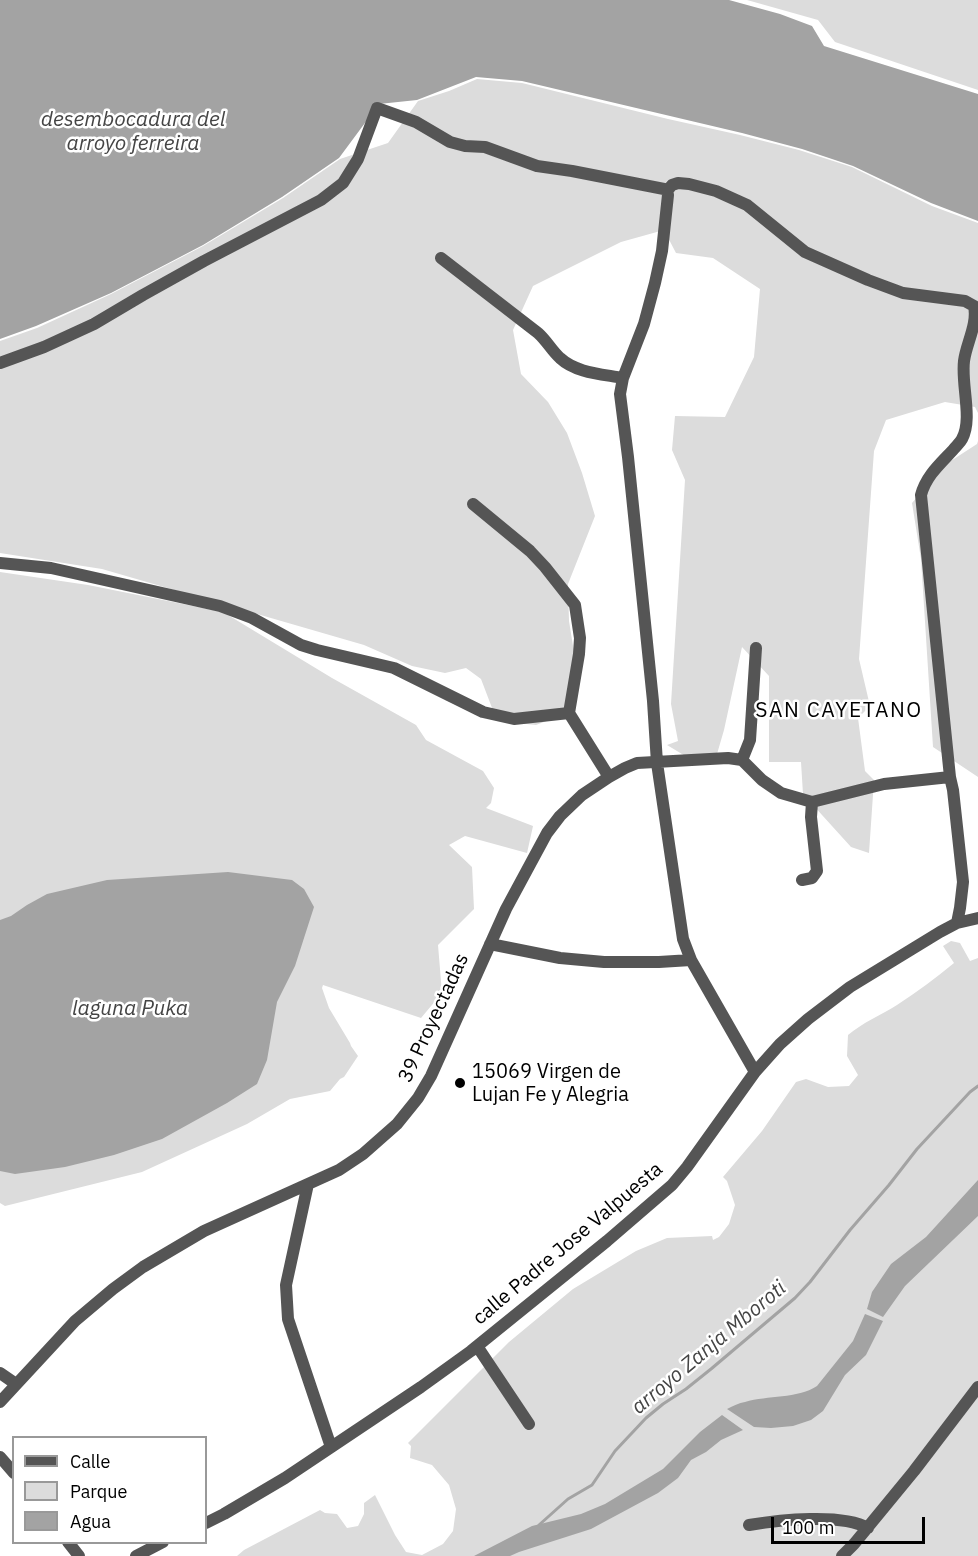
<!DOCTYPE html>
<style>
body{margin:0}
#map{position:relative;width:978px;height:1556px;overflow:hidden;background:#fff;font-family:"IBM Plex Sans",sans-serif}
canvas{display:block}
.legend{position:absolute;left:12px;top:1436px;width:195px;height:108px;box-sizing:border-box;background:#fff;border:2px solid #999;margin:0;padding:8px 10px;list-style:none;font-size:18px;color:#000}
.legend li{display:flex;align-items:center;gap:12px;height:30px}
.legend b{width:30px;border:2px solid #999}
.scale{position:absolute;left:771px;top:1517px;width:154px;height:27px;box-sizing:border-box;border:3px solid #000;border-top:0;padding-left:8px;font-size:18px;line-height:21px;white-space:nowrap;color:#000;-webkit-text-stroke:4px #fff;paint-order:stroke}
</style>
<div id="map">
<canvas width="978" height="1556"></canvas>
<ul class="legend">
<li><b style="height:8px;background:#555"></b>Calle</li>
<li><b style="height:16px;background:#dcdcdc"></b>Parque</li>
<li><b style="height:16px;background:#a3a3a3"></b>Agua</li>
</ul>
<div class="scale">100 m</div>
</div>
<script>
const ctx = document.querySelector('canvas').getContext('2d');
ctx.lineJoin = 'round';
function fill(path, color) {
  ctx.fillStyle = color;
  ctx.fill(path, 'evenodd');
}
function strokePath(path, color, width, dash) {
  ctx.strokeStyle = color;
  ctx.lineWidth = width;
  ctx.lineCap = dash ? 'butt' : 'round';
  ctx.setLineDash(dash || []);
  ctx.stroke(path);
}
function drawText(font, color, halo, rows, align = 'center') {
  ctx.font = font + ' "IBM Plex Sans",sans-serif';
  ctx.lineWidth = 5;
  ctx.setLineDash([]);
  ctx.textBaseline = 'middle';
  ctx.strokeStyle = halo;
  ctx.fillStyle = color;
  for (const [text, x, y, turn = 0] of rows) {
    ctx.save();
    ctx.translate(x, y);
    ctx.rotate((+turn || 0) * Math.PI / 180);
    ctx.textAlign = isNaN(turn) ? turn : align;
    if (halo) ctx.strokeText(text, 0, 0);
    ctx.fillText(text, 0, 0);
    ctx.restore();
  }
}
fill(new Path2D(`
 M747 0H978V90L835 42 818 20Z
 M477 79 522 83 668 119 740 135 799 150 852 167 932 206 978 223V413L975 407 945 402 886 420 874 451 859 659 870 706 858 718 865 771 874 780 869 853 851 847 803 794 801 762H769V676L742 647 724 730 717 754 687 757 667 745 678 741 671 704 685 480 672 450 675 416 725 417 754 357 760 289 713 258 676 253 664 230 621 242 533 286 513 330 521 374 548 402 567 433 582 473 595 516 568 584 569 621 577 671 562 715 536 725 497 721 481 679 466 668 445 673 412 666 364 645 102 569 0 553V341L37 328 111 294 203 246 283 198 340 159 388 143 418 101 449 91Z
 M978 441V777L933 747 921 559 912 503 943 466 977 444Z
 M0 572 88 585 223 612 332 678 416 725 426 740 483 771 494 788 491 803 486 808 533 826 527 853 465 836 449 845 472 867 474 909 438 945 442 993 421 1018 323 985 322 988 329 1008 350 1043 351 1046 358 1056 344 1077 340 1079 330 1091 290 1099 247 1124 142 1172 5 1206 0 1203Z
 M951 941 960 943 970 961 978 958V1556H237L244 1550 320 1510 325 1513 337 1514 347 1528 358 1526 364 1514V1503L375 1495 395 1535 406 1552 422 1555 443 1544 453 1531 456 1509 449 1485 432 1465 410 1458 411 1446 408 1443 509 1342 573 1289 636 1251 667 1238 712 1236 713 1240 719 1237 729 1224 735 1205 727 1181 723 1177 762 1131 796 1082 806 1079 828 1087 849 1086 858 1075 847 1056 848 1035C862 1023 881 1015 897 1005 917 992 936 978 954 963L943 946Z`), '#dcdcdc');
fill(new Path2D(`
 M0 0H729L780 14 812 26 824 46 978 94V221L931 203 853 166 802 149 742 133 522 81 476 77 417 100 379 104 339 158 282 197 203 245 111 293 36 326 0 339Z
 M228 872 292 880 304 889 314 907 295 966 277 1002 267 1060 257 1084 227 1103 162 1139 114 1155 65 1167 15 1174 0 1171V920L11 916 27 905 47 894 107 880Z
 M978 1180V1216L905 1286 883 1317 867 1309 872 1292 891 1264 926 1237Z
 M865 1314 883 1321 866 1355 845 1375 823 1411 811 1420 793 1426 771 1428 754 1427 727 1409C733 1406 739 1403 745 1402 768 1395 797 1399 817 1386L853 1341Z
 M722 1415 743 1430 721 1440 706 1452 691 1460 678 1478 658 1493 591 1529 519 1552 510 1556H474L532 1526 581 1514 605 1504 663 1469 700 1432Z`), '#a3a3a3');
strokePath(new Path2D(`
 M539 1525 568 1499 592 1485 615 1451 646 1418 663 1404 686 1389 711 1369 795 1298 810 1282 850 1230 889 1185 917 1149 970 1092 978 1086`), '#a3a3a3', 3);
strokePath(new Path2D(`
 M441 258 538 333C547 341 552 351 560 358 576 373 602 374 623 378
 M0 363 44 347 94 324 143 295 204 261 321 200 343 183 358 159 377 108 416 122 450 142 465 146 485 147 537 166 572 171 664 189 667 191
 M473 504 530 551 545 567 575 605 580 638 579 654 569 713
 M0 563 51 568 220 606 252 618 301 645 317 650 394 668 483 712 514 719 569 713 609 777
 M742 760 762 780 781 793 812 802 884 784 950 777
 M802 880 812 878 817 871 811 817 812 802
 M490 944 560 958 604 962H659L691 960
 M755 1072 691 960 683 939 657 763 653 701 628 457 620 394 623 378 644 324 655 283 662 251 668 195 667 191 672 185 678 183 689 184 716 191 747 205 805 252 868 280 903 293 965 301 974 306C978 324 966 344 964 361 961 385 973 419 962 439 960 443 956 446 953 450 940 464 926 476 921 495L950 777 953 790 963 882 960 908 957 923
 M308 1184 286 1285 288 1319 331 1447
 M477 1346 529 1424
 M0 1373 16 1384
 M0 1402 75 1321 113 1289 143 1267 204 1231 339 1170 363 1154 397 1124 418 1098 431 1076 506 909 547 833 560 816 582 795 609 777 625 768 637 763 728 758 742 760 750 740 756 648
 M0 1457 14 1473
 M206 1523 224 1514 285 1478 421 1387 471 1351 607 1241 672 1185 687 1167 755 1072 780 1044 808 1019 850 987 940 932 957 923 978 918
 M749 1525C779 1520 842 1513 868 1528
 M68 1542 79 1556
 M136 1556 163 1542
 M842 1556 854 1544 914 1471 978 1387`), '#555', 12);
for (const [x, y, r, color] of [
 [460,1083,6,"#000"]
]) {
  const dot = new Path2D();
  dot.arc(x, y, r, 0, 2 * Math.PI);
  ctx.fillStyle = color;
  ctx.fill(dot);
  strokePath(dot, '#fff', 2);
}
drawText('20px', '#000', '#fff', [
 ["39 Proyectadas",434,1018,-65],
 ["calle Padre Jose Valpuesta",568,1244,-40]
]);
drawText('20px', '#000', '#fff', [
 ["15069 Virgen de",472,1072],
 ["Lujan Fe y Alegria",472,1095]
], 'left');
drawText('italic 21px', '#444', '#fff', [
 ["desembocadura del",133,120],
 ["arroyo ferreira",133,144],
 ["laguna Puka",130,1009],
 ["arroyo Zanja Mboroti",709,1348,-40]
]);
ctx.letterSpacing = '1.5px';
drawText('21px', '#000', '#fff', [
 ["SAN CAYETANO",839,711]
]);
ctx.letterSpacing = '0px';
</script>
